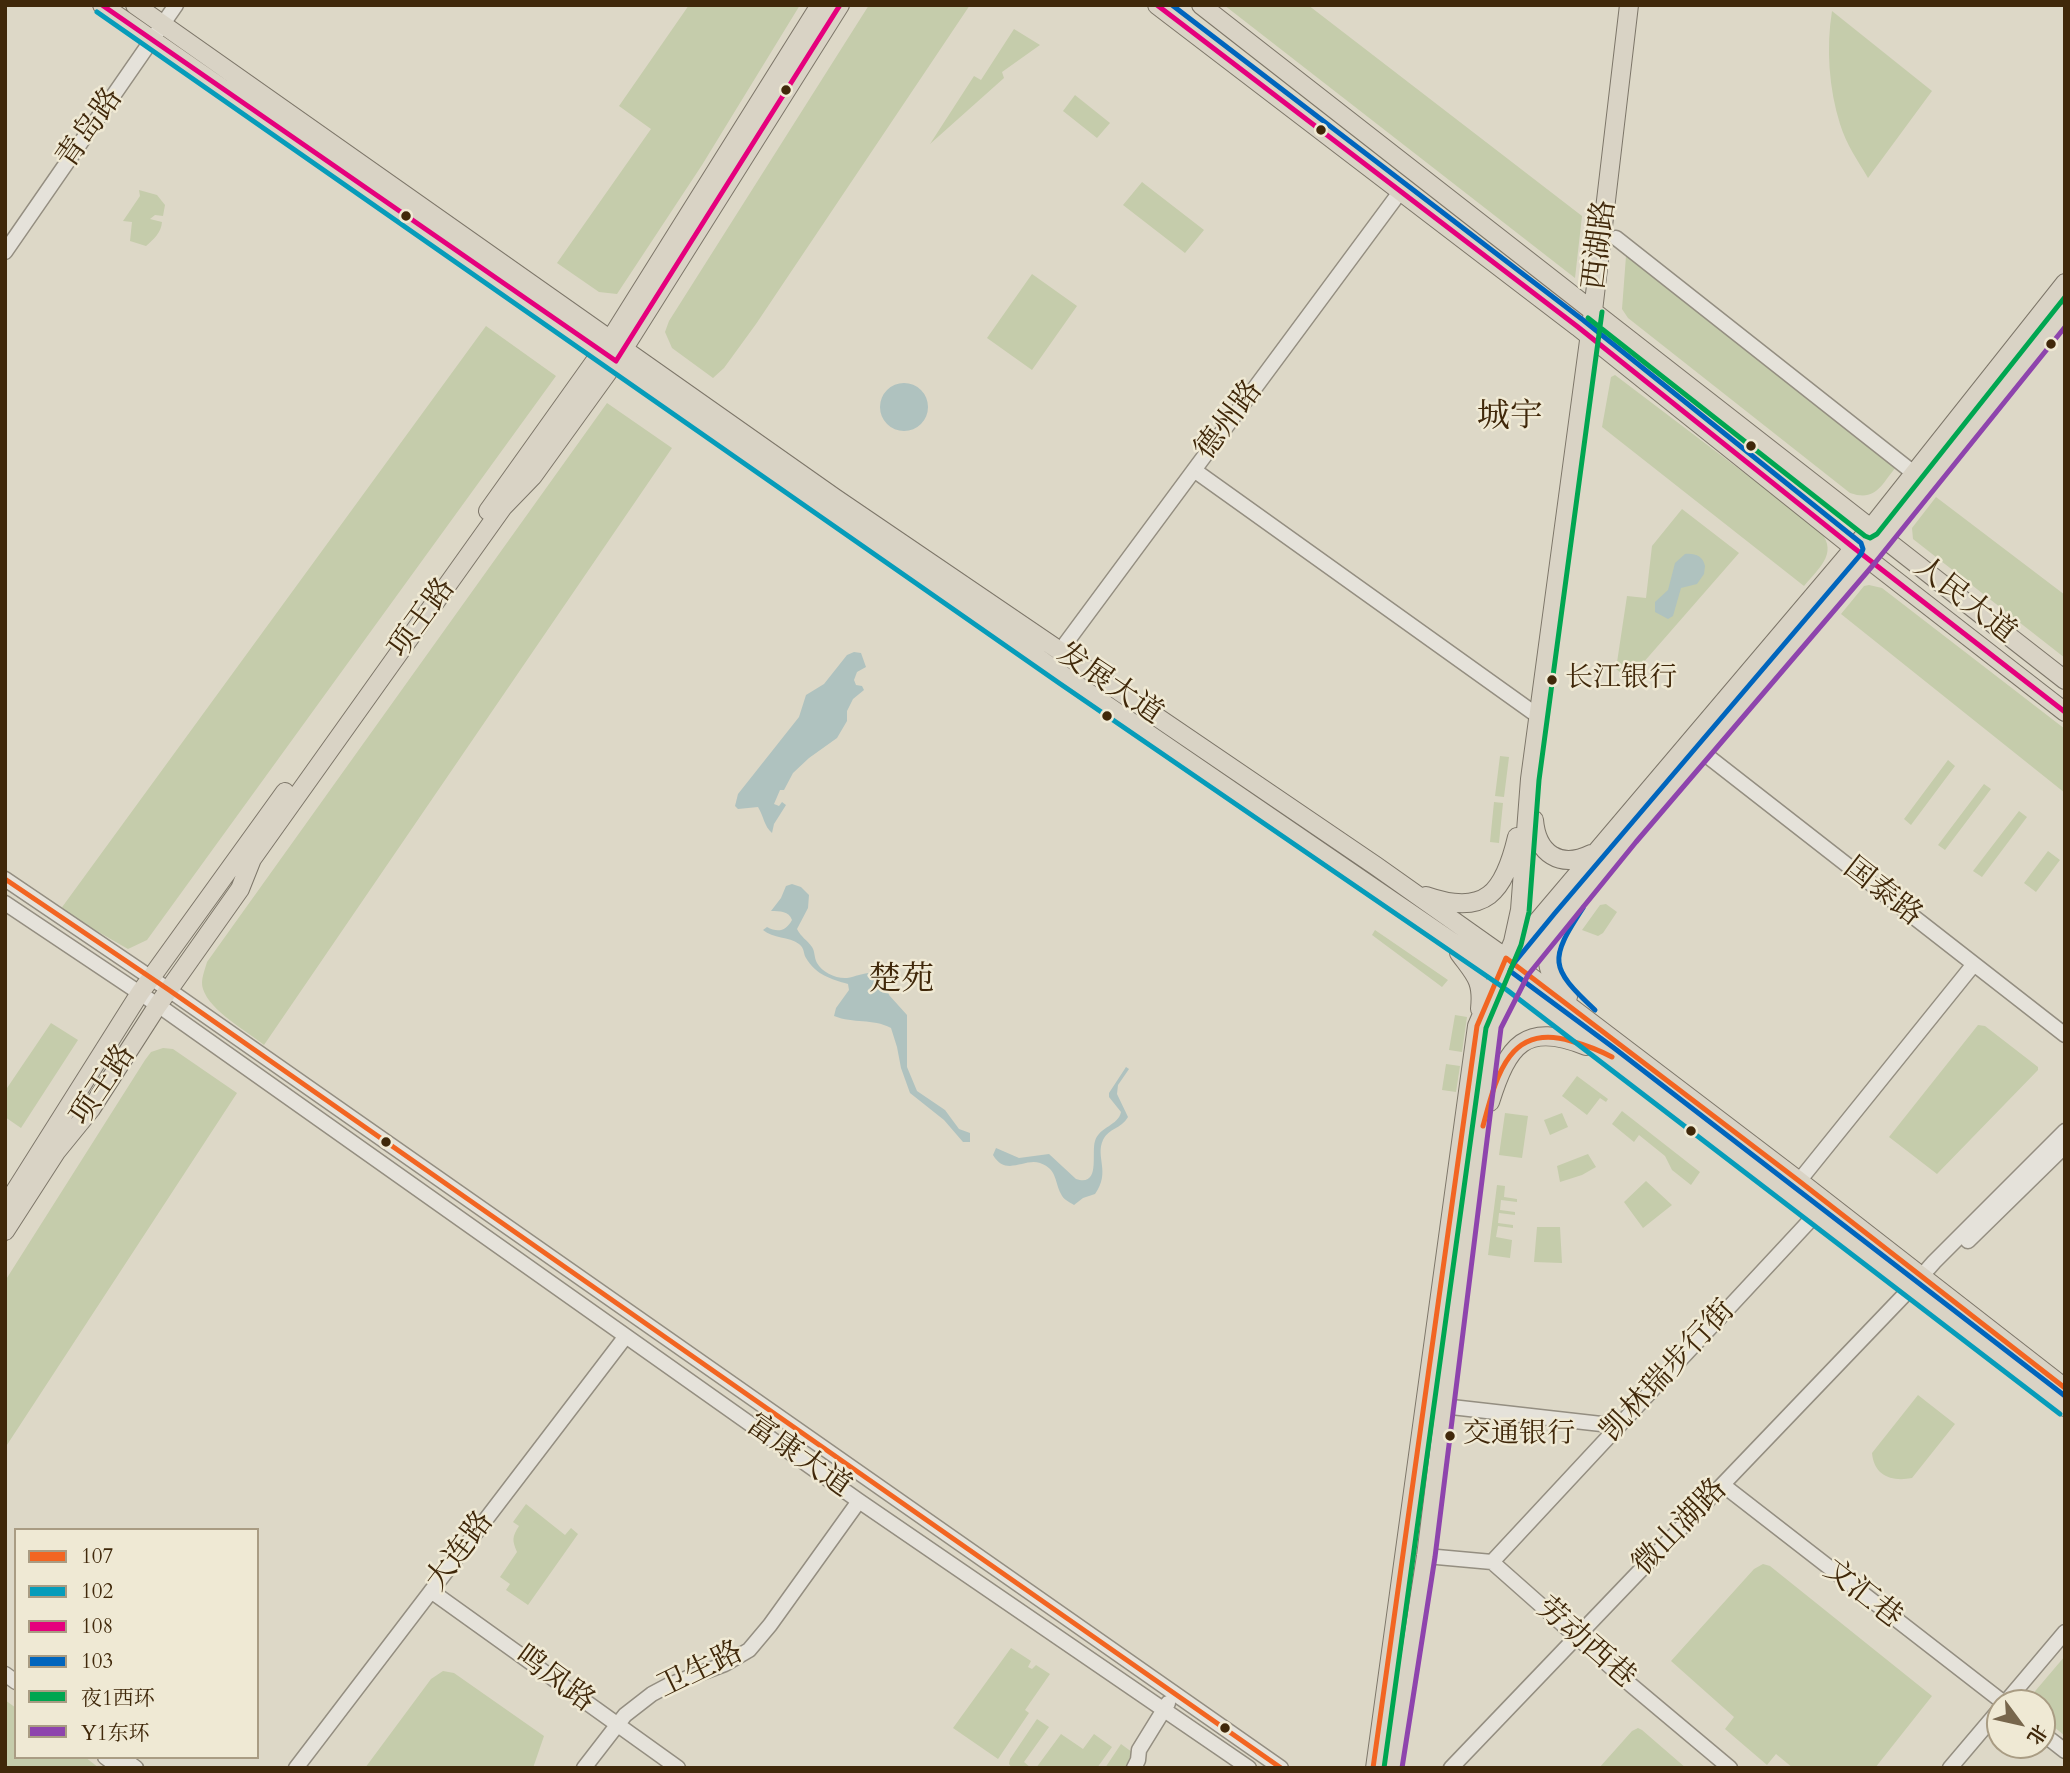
<!DOCTYPE html>
<meta charset="utf-8">
<style>
body{margin:0}
#map{position:relative;width:2070px;height:1773px;overflow:hidden;background:#ddd8c7;font-family:Cardo,"Noto Serif SC",serif}
canvas{display:block}
.frame{position:absolute;inset:0;border:7px solid #40280a;pointer-events:none}
.legend{position:absolute;left:14px;top:1528px;width:245px;height:231px;box-sizing:border-box;background:#efe9d4;border:2px solid #a99c83;margin:0;padding:9px 12px;list-style:none;font-size:21px;color:#40280a}
.legend li{display:flex;align-items:center;gap:14px;height:35px}
.legend b{width:35px;border:2px solid #a99c83}
.north{position:absolute;left:1986px;top:1689px;width:70px;height:70px;box-sizing:border-box;background:#efe9d4;border:2px solid #a99c83;border-radius:50%;rotate:123deg;font-size:19px;font-weight:700;line-height:28px;text-align:center;color:#40280a}
.north::after{content:'';display:block;margin:auto;width:24px;height:32px;background:#77664c;clip-path:polygon(50% 0,100% 100%,50% 72%,0 100%)}
</style>
<div id="map">
<canvas width="2070" height="1773"></canvas>
<div class="frame"></div>
<ul class="legend">
<li><b style="height:9px;background:#f26522"></b>107</li>
<li><b style="height:9px;background:#069cba"></b>102</li>
<li><b style="height:9px;background:#e5007d"></b>108</li>
<li><b style="height:9px;background:#0065bd"></b>103</li>
<li><b style="height:9px;background:#00a651"></b>夜1西环</li>
<li><b style="height:9px;background:#8e44ad"></b>Y1东环</li>
</ul>
<div class="north">北</div>
</div>
<script>
const ctx = document.querySelector('canvas').getContext('2d');
ctx.lineJoin = 'round';
function fill(path, color) {
  ctx.fillStyle = color;
  ctx.fill(path, 'evenodd');
}
function strokePath(path, color, width, dash) {
  ctx.strokeStyle = color;
  ctx.lineWidth = width;
  ctx.lineCap = dash ? 'butt' : 'round';
  ctx.setLineDash(dash || []);
  ctx.stroke(path);
}
function drawText(font, color, halo, rows, align = 'center') {
  ctx.font = font + ' Cardo,"Noto Serif SC",serif';
  ctx.lineWidth = 5;
  ctx.setLineDash([]);
  ctx.textBaseline = 'middle';
  ctx.strokeStyle = halo;
  ctx.fillStyle = color;
  for (const [text, x, y, turn = 0] of rows) {
    ctx.save();
    ctx.translate(x, y);
    ctx.rotate((+turn || 0) * Math.PI / 180);
    ctx.textAlign = isNaN(turn) ? turn : align;
    if (halo) ctx.strokeText(text, 0, 0);
    ctx.fillText(text, 0, 0);
    ctx.restore();
  }
}
fill(new Path2D(`
 M689 5H800L702 165 617 294 599 292 557 263 651 129 619 106Z
 M869 5H970L756 324 724 368 713 378 672 348 665 332 669 321Z
 M1224 5H1308L1582 216 1575 278Z
 M1832 11 1932 91 1868 178C1858 161 1846 144 1840 124 1829 89 1826 48 1832 11Z
 M1014 29 1040 45 1002 72 1004 78 930 144 974 76 981 80Z
 M1075 95 1110 123 1097 138 1063 111Z
 M1142 182 1204 230 1185 253 1123 205Z
 M139 190 157 195 165 205 163 216 155 215 150 219 162 222C161 233 154 239 146 246L130 241 132 222 123 221 140 196Z
 M1626 256 1896 467C1881 485 1876 502 1850 493L1628 318 1622 309Z
 M1032 274 1077 306 1032 370 987 338Z
 M486 326 556 376 147 940 128 949 60 910Z
 M1615 375 1817 528C1840 551 1821 566 1804 586L1602 427 1611 377Z
 M607 403 672 448 264 1045C247 1031 210 1011 203 989 200 980 205 970 207 962Z
 M1936 497 2065 595V658L1913 539 1912 528Z
 M1682 509 1739 553 1629 679 1616 669 1627 596 1646 598 1652 546Z
 M1869 585 1882 588 2065 729V793L1841 614 1864 586Z
 M1500 756 1509 757 1504 797 1495 796Z
 M1948 760 1955 766 1911 825 1904 819Z
 M1984 784 1991 789 1945 850 1938 845Z
 M1494 802 1503 803 1499 843 1490 842Z
 M2019 811 2027 817 1982 877 1973 871Z
 M2048 851 2060 860 2036 892 2024 883Z
 M1606 904 1617 912 1603 933 1598 936 1582 930 1600 905Z
 M1375 930 1448 980 1442 987 1372 935Z
 M1455 1015 1467 1017 1462 1052 1449 1050Z
 M51 1023 78 1040 21 1128 5 1117V1091Z
 M1978 1025 1985 1026 2038 1067V1070L1937 1174 1889 1137Z
 M163 1048 173 1049 237 1093 5 1448V1281L145 1060 151 1052Z
 M1446 1064 1460 1066 1456 1092 1442 1090Z
 M1577 1076 1608 1099 1606 1102 1600 1098 1587 1115 1562 1096Z
 M1622 1111 1700 1172 1691 1185 1672 1170 1665 1156 1639 1135 1634 1142 1612 1124Z
 M1505 1113 1528 1116 1522 1158 1499 1155Z
 M1562 1113 1568 1127 1550 1135 1544 1120Z
 M1588 1154 1596 1167 1582 1175 1560 1182 1557 1166Z
 M1646 1181 1672 1205 1643 1228 1624 1202Z
 M1497 1185 1505 1186 1504 1197 1517 1199V1202L1501 1200 1500 1210 1515 1212V1215L1499 1213 1498 1223 1513 1225V1228L1498 1226 1496 1237 1512 1240 1510 1258 1488 1255Z
 M1537 1227H1560L1562 1263 1534 1262Z
 M1918 1395 1955 1424 1912 1478C1892 1482 1874 1476 1872 1453Z
 M526 1504 565 1535 571 1528 578 1534 528 1605 506 1590 510 1584 500 1577 517 1552C512 1540 512 1537 519 1526L513 1522Z
 M1763 1564 1770 1566 1932 1696 1875 1768H1793L1776 1754 1767 1765 1725 1729 1734 1717 1671 1661 1754 1569Z
 M1011 1648 1031 1661 1028 1667 1032 1669 1036 1665 1050 1674 1025 1710 1029 1713 998 1759 953 1728Z
 M2065 1656V1736L2042 1717V1703H2025Z
 M443 1671 454 1673 544 1736 533 1768H365L431 1679Z
 M5 1700 16 1708V1757H85L99 1768H5Z
 M1037 1719 1049 1727 1024 1762 1031 1768H1012L1009 1764 1010 1759Z
 M1638 1728 1642 1730 1686 1768H1599L1632 1731Z
 M1061 1734 1083 1749 1094 1734 1112 1747 1097 1768H1036Z
 M1121 1744 1136 1755 1127 1768H1105Z`), '#c5ccab');
fill(new Path2D(`
 M880 407a24 24 0 1 1 48 0a24 24 0 1 1-48 0Z
 M1685 554C1695 553 1703 556 1705 566L1704 574 1697 584 1681 588 1673 616 1668 619 1655 612V602L1668 590 1675 563Z
 M854 652 861 653 866 667 857 672 854 680 856 685 862 686 864 690 853 699 847 711V721L837 738 809 758 793 773 784 790H780L774 804 779 806 782 802 786 805 774 824 772 833C764 826 764 817 758 807L738 809 735 806 738 794 799 717 806 695 824 684 847 655Z
 M792 884 801 887 809 895 808 908 797 929C801 937 807 940 812 947 815 951 814 958 817 963 822 972 836 979 847 978 856 977 864 972 875 973L880 981 885 980 889 995 907 1015V1067L917 1091 945 1110 959 1129 970 1133V1142H963L944 1120 910 1093 901 1068 897 1047 891 1028C872 1018 854 1024 834 1016L836 1008 849 990 848 984C831 979 816 975 806 958 803 953 805 949 799 944 789 936 773 939 763 930L767 927C778 933 786 931 792 920 789 911 780 911 771 911L781 898 786 886Z
 M1126 1067 1129 1069 1118 1085 1117 1094 1128 1117C1121 1129 1109 1128 1103 1140 1095 1157 1111 1172 1095 1194L1083 1198 1074 1205C1069 1202 1063 1199 1061 1194 1054 1180 1057 1169 1040 1163 1024 1158 1006 1177 993 1155L996 1148 1019 1158 1049 1154 1076 1179C1101 1187 1091 1154 1095 1141 1100 1126 1118 1126 1121 1112L1109 1097V1093Z`), '#afc2bf');
const minor = new Path2D(`
 M1616 238 1915 474
 M5 252 176 5
 M1194 470 1538 716
 M1060 651 1400 192
 M1701 751 2065 1035
 M5 879 169 990 1281 1768
 M5 903 165 1010 859 1501 1249 1768
 M1799 1181 1974 964
 M1968 1241 2065 1146
 M1425 1404 1619 1426
 M1723 1485 2004 1703
 M1426 1556 1492 1562 1631 1685 1730 1768
 M1492 1562 1816 1214
 M431 1591 678 1768
 M5 1674 16 1682
 M2005 1703 2065 1632
 M2042 1733 2065 1751
 M105 1757 120 1768
 M121 1757 136 1768
 M296 1768 626 1336
 M584 1768 625 1715 652 1694 669 1685 725 1664 749 1650 770 1625 859 1501
 M1134 1768 1138 1760 1139 1750 1168 1703
 M1451 1768 1911 1288 1934 1262 2065 1131
 M1950 1768 2000 1709`);
const major = new Path2D(`
 M102 5 624 367 1064 676 1512 983 2065 1407
 M135 5 835 498 1376 866 1506 958 1799 1181 2065 1388
 M1157 5 1578 327 1854 548 2065 712
 M1201 5 2065 680
 M488 511 610 340 820 5
 M1534 820C1537 854 1560 869 1591 854
 M1426 896C1486 917 1504 892 1517 837
 M1557 932C1540 959 1548 975 1568 997
 M1514 949 1870 529 2065 283
 M1459 953C1475 975 1483 980 1480 1009
 M1490 1102C1508 1045 1525 1021 1586 1046
 M5 1207 140 993 285 792
 M5 1231 56 1152 91 1109 158 1005 240 889 252 859 503 507 533 476 616 361 840 5
 M1375 1768 1477 1026 1513 942 1520 910 1530 779 1593 311 1629 5
 M1393 1768 1426 1556 1488 1062 1493 1025 1521 970 1629 836 1867 559 2065 313`);
strokePath(minor, '#948e81', 17);
strokePath(major, '#7d7669', 20);
strokePath(minor, '#e5e2da', 14);
strokePath(major, '#d9d3c5', 18);
strokePath(new Path2D(`
 M5 879 169 990 1281 1768
 M1483 1126C1496 1078 1508 1022 1571 1041 1585 1045 1599 1050 1612 1057
 M1373 1768 1477 1026 1506 958 1799 1181 2065 1388`), '#f26522', 5);
strokePath(new Path2D(`
 M97 12 1059 683 1507 990 2060 1414`), '#069cba', 5);
strokePath(new Path2D(`
 M102 5 616 361 840 5
 M1157 5 1578 327 1854 548 2065 712`), '#e5007d', 5);
strokePath(new Path2D(`
 M1172 5 1583 320 1861 543 1863 549 1861 554 1555 913 1514 963 1510 971 1614 1048 2065 1396
 M1583 908C1549 960 1549 967 1595 1010`), '#0065bd', 5);
strokePath(new Path2D(`
 M1588 318 1865 536 1870 538 1877 534 2065 297
 M1384 1768 1486 1028 1521 945 1529 912 1539 780 1602 312`), '#00a651', 5);
strokePath(new Path2D(`
 M1402 1768 1435 1557 1501 1028 1528 975 1636 842 1874 564 2065 327`), '#8e44ad', 5);
for (const [x, y, r, color] of [
 [786,90,6,"#40280a"],
 [1321,130,6,"#40280a"],
 [406,216,6,"#40280a"],
 [2051,344,6,"#40280a"],
 [1751,446,6,"#40280a"],
 [1552,680,6,"#40280a"],
 [1107,716,6,"#40280a"],
 [1691,1131,6,"#40280a"],
 [386,1142,6,"#40280a"],
 [1450,1436,6,"#40280a"],
 [1225,1728,6,"#40280a"]
]) {
  const dot = new Path2D();
  dot.arc(x, y, r, 0, 2 * Math.PI);
  ctx.fillStyle = color;
  ctx.fill(dot);
  strokePath(dot, '#efe9d4', 2.5);
}
drawText('28px', '#40280a', '#efe9d4', [
 ["长江银行",1565,680],
 ["交通银行",1463,1436]
], 'left');
drawText('30px', '#40280a', '#efe9d4', [
 ["青岛路",91,129,-55],
 ["西湖路",1601,245,-83],
 ["德州路",1230,421,-53],
 ["人民大道",1964,601,38],
 ["项王路",423,619,-54],
 ["发展大道",1109,685,34],
 ["国泰路",1882,893,38],
 ["项王路",104,1086,-56],
 ["凯林瑞步行街",1669,1372,-47],
 ["富康大道",798,1457,35],
 ["微山湖路",1681,1528,-46],
 ["大连路",461,1552,-53],
 ["文汇巷",1862,1595,38],
 ["劳动西巷",1585,1644,41],
 ["卫生路",701,1671,-26],
 ["鸣凤路",554,1680,36]
]);
drawText('33px', '#40280a', '#efe9d4', [
 ["城宇",1510,418],
 ["楚苑",901,981]
]);
</script>
